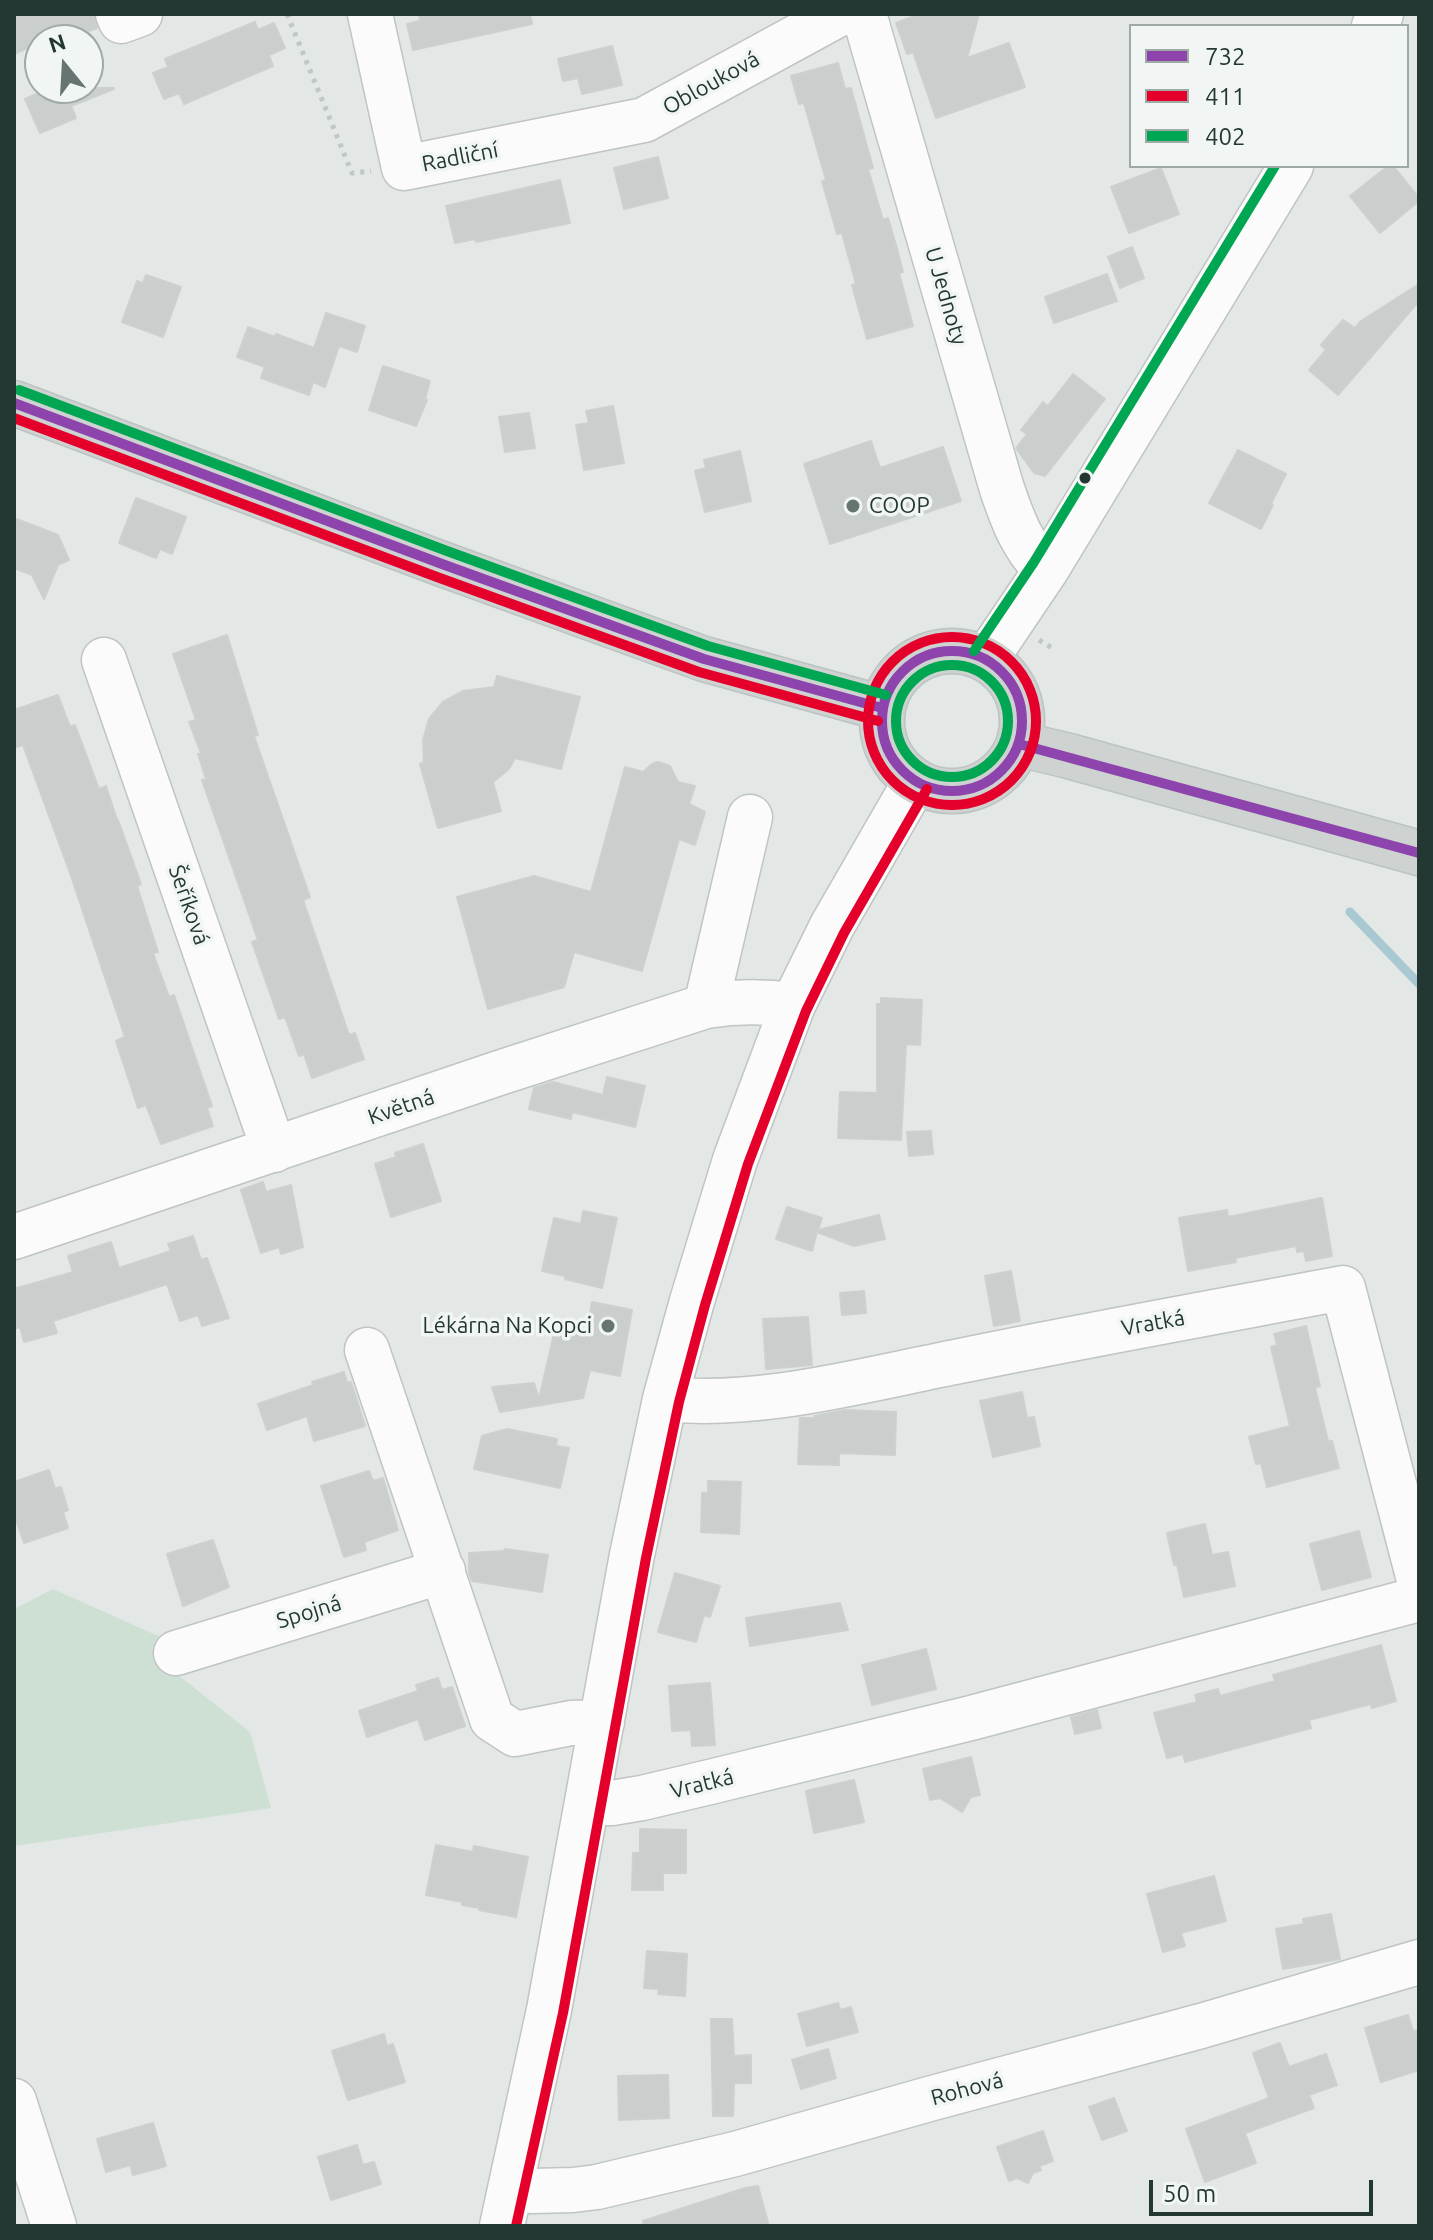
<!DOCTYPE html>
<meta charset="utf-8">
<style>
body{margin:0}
#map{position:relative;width:1433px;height:2240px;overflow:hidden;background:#e3e7e5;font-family:Ubuntu,sans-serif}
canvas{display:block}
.frame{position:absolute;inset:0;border:16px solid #233833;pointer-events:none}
.legend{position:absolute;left:1129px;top:24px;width:280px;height:144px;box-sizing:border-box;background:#f1f6f4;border:2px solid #9faaa7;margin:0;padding:10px 14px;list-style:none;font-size:24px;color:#233833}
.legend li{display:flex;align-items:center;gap:16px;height:40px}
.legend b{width:40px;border:2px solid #9faaa7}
.north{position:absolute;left:24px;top:24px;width:80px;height:80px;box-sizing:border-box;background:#f1f6f4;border:2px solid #9faaa7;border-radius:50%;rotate:342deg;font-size:22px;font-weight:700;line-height:32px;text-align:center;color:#233833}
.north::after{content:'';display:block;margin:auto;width:28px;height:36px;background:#667571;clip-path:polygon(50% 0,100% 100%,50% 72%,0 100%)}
.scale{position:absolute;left:1149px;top:2180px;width:224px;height:36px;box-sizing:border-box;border:4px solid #233833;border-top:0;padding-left:10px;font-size:24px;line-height:28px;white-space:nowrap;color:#233833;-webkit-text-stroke:6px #f1f6f4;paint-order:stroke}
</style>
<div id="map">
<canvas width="1433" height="2240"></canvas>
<div class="frame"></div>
<ul class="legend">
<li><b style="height:10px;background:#8e44ad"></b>732</li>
<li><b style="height:10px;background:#e4002b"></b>411</li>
<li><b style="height:10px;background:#00a651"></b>402</li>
</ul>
<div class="north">N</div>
<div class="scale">50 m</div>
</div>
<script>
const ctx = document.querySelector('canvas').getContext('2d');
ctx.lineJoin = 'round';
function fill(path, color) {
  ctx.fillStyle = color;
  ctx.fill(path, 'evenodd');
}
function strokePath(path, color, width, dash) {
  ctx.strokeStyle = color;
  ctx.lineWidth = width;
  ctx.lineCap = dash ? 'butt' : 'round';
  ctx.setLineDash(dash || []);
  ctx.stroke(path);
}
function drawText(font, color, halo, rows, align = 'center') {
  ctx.font = font + ' Ubuntu,sans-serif';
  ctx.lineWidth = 7;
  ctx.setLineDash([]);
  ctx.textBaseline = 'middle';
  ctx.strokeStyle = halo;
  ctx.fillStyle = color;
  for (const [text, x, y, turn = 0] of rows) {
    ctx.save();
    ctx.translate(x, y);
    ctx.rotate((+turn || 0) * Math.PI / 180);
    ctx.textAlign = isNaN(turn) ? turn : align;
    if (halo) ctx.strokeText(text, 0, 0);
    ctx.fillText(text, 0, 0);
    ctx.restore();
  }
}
fill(new Path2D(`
 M53 1589 167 1640 178 1675 250 1732 271 1808 14 1846V1609Z`), '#cedfd3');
strokePath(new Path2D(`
 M1350 912 1419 984`), '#a8c9d1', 9);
const building = new Path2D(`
 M14 14H94L97 28 65 40H40V43L14 54Z
 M419 14H530L532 24 413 50 407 24 420 21Z
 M920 14H979L967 58 1009 43 1025 87 936 118 913 52 907 54 896 23Z
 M255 22 258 30 274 23 285 48 269 55 273 66 184 104 179 93 164 99 153 73 168 67 165 59Z
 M612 46 622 85 582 94 578 78 563 81 558 59Z
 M838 63 845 89 851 88 873 168 868 169 883 220 888 218 896 245 903 272 899 273 913 326 867 339 852 285 856 284 842 233 837 234 822 181 826 180 804 103 799 104 791 76Z
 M50 88H114V89L71 106 76 118 40 133 25 99Z
 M658 157 668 198 624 209 614 168Z
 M1388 166H1393L1419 198V201L1380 233 1350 196Z
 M1161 168 1179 214 1129 233 1111 187Z
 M560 180 570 223 476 242 475 239 455 243 446 206Z
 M1132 247 1144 278 1120 288 1108 257Z
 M1107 274 1117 301 1054 323 1045 297Z
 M146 275 181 287 163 337 122 322 137 281 143 283Z
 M1419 284V301L1338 395 1309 370 1326 350 1321 345 1343 320 1355 328 1361 321Z
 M326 313 365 326 357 352 339 346 325 387 313 382 309 395 261 378 265 367 237 357 248 327 275 337 276 334 314 348Z
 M383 366 430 381 425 399 427 400 416 426 369 410Z
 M1073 374 1105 399 1045 476 1034 473 1016 448 1027 434 1021 430 1043 402 1048 406Z
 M613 406 624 463 584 470 576 425 589 423 586 411Z
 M529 413 535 448 505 452 499 417Z
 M871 441 880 468 943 447 961 501 830 544 804 464Z
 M1238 450 1286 474 1271 504 1273 505 1261 529 1209 503Z
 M740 451 751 501 705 512 695 471 706 468 704 460Z
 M136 498 186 517 172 554 160 549 156 558 119 543Z
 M14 518 58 535 69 560 58 565 44 599 32 575 14 568Z
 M227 635 258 735 254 736 310 897 303 900 349 1035 355 1033 364 1059 312 1078 304 1054 299 1056 285 1017 279 1019 252 942 258 940 202 780 206 779 198 754 201 753 189 722 196 720 173 654Z
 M497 676 580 697 561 769 515 758 509 769 493 782 501 811 438 828 420 764 424 762 423 740 429 719 443 702 463 691 494 687Z
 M58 695 70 727 75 725 99 789 106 786 117 820H118L141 884 137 886 158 952 153 953 169 997 174 995 212 1106 207 1108 213 1126 161 1144 146 1105 138 1108 116 1041 125 1037 70 873 23 745 14 748V710Z
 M658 762 670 766 678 782 695 786 689 804 705 812 695 845 679 839 642 971 574 952 564 987 488 1009 457 897 534 876 591 892 625 767 643 772 652 764Z
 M881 998 922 1000 920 1045 906 1044 901 1140 838 1138 840 1092 877 1093V1004H881Z
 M607 1077 645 1086 635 1127 572 1112 571 1119 529 1109 534 1088 553 1082 603 1095Z
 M931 1131 933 1154 909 1156 907 1132Z
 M423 1144 441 1201 391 1217 375 1164 396 1157 395 1153Z
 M263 1182 266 1192 291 1185 303 1247 281 1254 279 1247 261 1253 241 1190Z
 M1322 1198 1332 1256 1306 1261 1304 1251 1297 1252 1296 1246 1235 1258 1236 1262 1188 1271 1179 1218 1227 1210 1228 1217Z
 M787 1207 822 1218 818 1230 879 1215 885 1239 854 1246 817 1232 812 1251 776 1239Z
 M583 1211 617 1218 602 1288 565 1279V1276L542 1271 554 1218 581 1224Z
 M193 1236 201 1260 207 1258 229 1318 202 1326 198 1315 180 1321 167 1284 53 1321 57 1333 24 1342 20 1327 14 1329V1289L73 1272 68 1256 111 1242 119 1268 171 1251 168 1244Z
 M1011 1271 1020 1321 994 1326 985 1276Z
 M864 1291 866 1313 842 1315 840 1293Z
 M592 1302 632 1310 620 1376 590 1370 583 1398 500 1412 492 1387 534 1383 539 1399 556 1325 587 1331Z
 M808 1317 812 1365 766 1369 763 1319Z
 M1306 1326 1320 1386 1315 1388 1328 1441H1332L1339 1468 1267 1487 1261 1463 1256 1464 1249 1437 1290 1426 1271 1347 1277 1345 1274 1334Z
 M344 1372 347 1383 351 1382 365 1426 314 1441 307 1416 267 1430 258 1404 313 1385 312 1382Z
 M1022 1392 1027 1418 1034 1417 1040 1446 993 1457 980 1401Z
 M845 1410 896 1412 895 1455 839 1453V1465L798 1464 800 1418H814L815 1416Z
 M507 1429 557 1439 556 1446 569 1448 560 1488 474 1469 482 1436Z
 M49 1470 55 1489 61 1487 68 1510 63 1512 68 1528 24 1543 14 1514V1482Z
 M369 1471 373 1481 383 1478 398 1530 364 1542 366 1550 344 1557 321 1486Z
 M708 1481 741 1482 739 1534 701 1532 702 1493H708Z
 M1205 1524 1212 1555 1228 1552 1235 1586 1184 1597 1177 1564 1174 1565 1167 1533Z
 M1359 1531 1371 1577 1322 1590 1310 1544Z
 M213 1540 229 1587 183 1606 167 1554Z
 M505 1549 548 1555 542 1592 472 1581 469 1573V1553L504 1551Z
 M675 1573 720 1586 710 1617 704 1615 696 1642 658 1632Z
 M840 1603 848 1630 750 1646 746 1618Z
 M1381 1645 1396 1701 1372 1708 1371 1704 1309 1720 1311 1728 1185 1762 1183 1754 1167 1758 1154 1713 1197 1702 1195 1695 1218 1689 1220 1696 1275 1681 1273 1675Z
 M926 1649 936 1689 872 1705 862 1665Z
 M438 1678 442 1690 452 1687 465 1726 425 1740 418 1719 367 1737 359 1711 418 1691 416 1685Z
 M710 1683 715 1745 692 1746 691 1730 672 1731 669 1686Z
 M1097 1710 1101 1728 1075 1734 1071 1717Z
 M971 1757 980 1795 971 1797 962 1812 940 1798 930 1800 923 1769Z
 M854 1780 864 1822 814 1833 806 1791Z
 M640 1829 686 1830V1873H663V1890H632L633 1853H640Z
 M436 1845 473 1852 474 1846 528 1857 516 1917 479 1910V1908L462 1905V1902L426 1895Z
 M1214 1876 1226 1921 1181 1933 1185 1946 1163 1952 1147 1894Z
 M1331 1914 1340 1959 1283 1969 1276 1929 1304 1924 1303 1919Z
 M647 1951 687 1954 685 1996 658 1994 659 1989 644 1988Z
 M838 2003 840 2010 851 2007 858 2032 807 2046 798 2014Z
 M1408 2015 1413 2031 1419 2030V2070L1381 2082 1365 2028Z
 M711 2019H732L734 2056 751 2055V2083H734L733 2116H713Z
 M384 2034 387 2046 393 2044 405 2082 348 2100 332 2051Z
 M1280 2043 1289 2067 1326 2054 1337 2085 1309 2095 1314 2108 1245 2133 1256 2163 1205 2182 1186 2129 1269 2098 1253 2053Z
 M828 2049 836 2078 801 2089 792 2060Z
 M668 2075 669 2118 619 2120 618 2076Z
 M1114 2098 1127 2131 1102 2140 1089 2107Z
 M153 2123 166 2166 133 2175 130 2165 106 2172 97 2139Z
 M1043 2131 1053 2161 1039 2166 1041 2170 1033 2173 1028 2183 1017 2178 1009 2181 997 2147Z
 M357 2145 363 2165 374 2162 381 2184 331 2200 318 2157Z
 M758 2186 769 2226H644L643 2221 745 2188Z`);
fill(building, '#cacecd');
strokePath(building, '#ccd0ce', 2);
const minor = new Path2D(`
 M118 14 121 21 140 14
 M370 14 404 168 644 120 839 14
 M864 14 1002 489C1013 521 1022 546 1046 570
 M1374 26 1381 14
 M986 659 1046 570 1291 166
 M104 660 274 1150
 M706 1006 750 817
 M14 1237 502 1072 706 1006C737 1001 763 1001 793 1005
 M367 1350 492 1719 515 1734 571 1723 602 1722
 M665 1399C760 1409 867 1379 960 1361 1087 1335 1215 1312 1343 1288L1419 1580
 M176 1653 443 1571
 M588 1802 612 1803 642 1798 714 1781 971 1718 1419 1599
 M14 2101 54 2226
 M510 2189 533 2191 573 2190 597 2187 735 2154 929 2099 1201 2026 1419 1962
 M502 2226 549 2010 632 1555 665 1399 692 1301 735 1160 793 1005 832 926 915 782`);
const major = new Path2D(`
 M14 403 442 564 704 659 882 708
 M882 721a70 70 0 1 1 140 0a70 70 0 1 1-140 0Z
 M1019 744 1069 756 1419 853`);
strokePath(minor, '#c0c4c2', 47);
strokePath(major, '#bcc3c1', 47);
strokePath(new Path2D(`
 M287 14 352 173 371 171
 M1039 640 1052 648`), '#c0c7c6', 5, [4, 6]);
strokePath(minor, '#fbfbfb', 44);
strokePath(major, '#ced3d2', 44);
strokePath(new Path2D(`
 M14 403 442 564 704 659 882 708
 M882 721a70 70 0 1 1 140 0a70 70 0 1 1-140 0Z
 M1019 744 1419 853`), '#8e44ad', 10);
strokePath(new Path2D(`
 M14 418 437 577 699 672 878 721
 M868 721a84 84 0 1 1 168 0a84 84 0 1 1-168 0Z
 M516 2226 563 2013 646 1558 679 1402 705 1305 748 1164 806 1011 844 933 927 789`), '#e4002b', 10);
strokePath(new Path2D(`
 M19 390 447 551 708 646 886 695
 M974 651 1034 562 1275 166
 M896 721a56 56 0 1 1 112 0a56 56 0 1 1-112 0Z`), '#00a651', 10);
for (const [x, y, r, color] of [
 [1085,478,7,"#233833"],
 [853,506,8,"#667571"],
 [608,1326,8,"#667571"]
]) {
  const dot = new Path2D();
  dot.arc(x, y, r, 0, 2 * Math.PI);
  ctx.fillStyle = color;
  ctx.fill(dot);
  strokePath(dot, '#f1f6f4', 3);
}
drawText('22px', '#233833', '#f1f6f4', [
 ["Oblouková",711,83,-29],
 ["Radliční",460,157,-11],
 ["U Jednoty",946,296,74],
 ["Šeříková",189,905,71],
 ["Květná",401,1107,-19],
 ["Vratká",1153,1323,-10],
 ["Spojná",309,1612,-17],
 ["Vratká",702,1784,-14],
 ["Rohová",967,2089,-15]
]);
drawText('22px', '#233833', '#f1f6f4', [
 ["COOP",869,506],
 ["Lékárna Na Kopci",592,1326,"right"]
], 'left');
</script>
